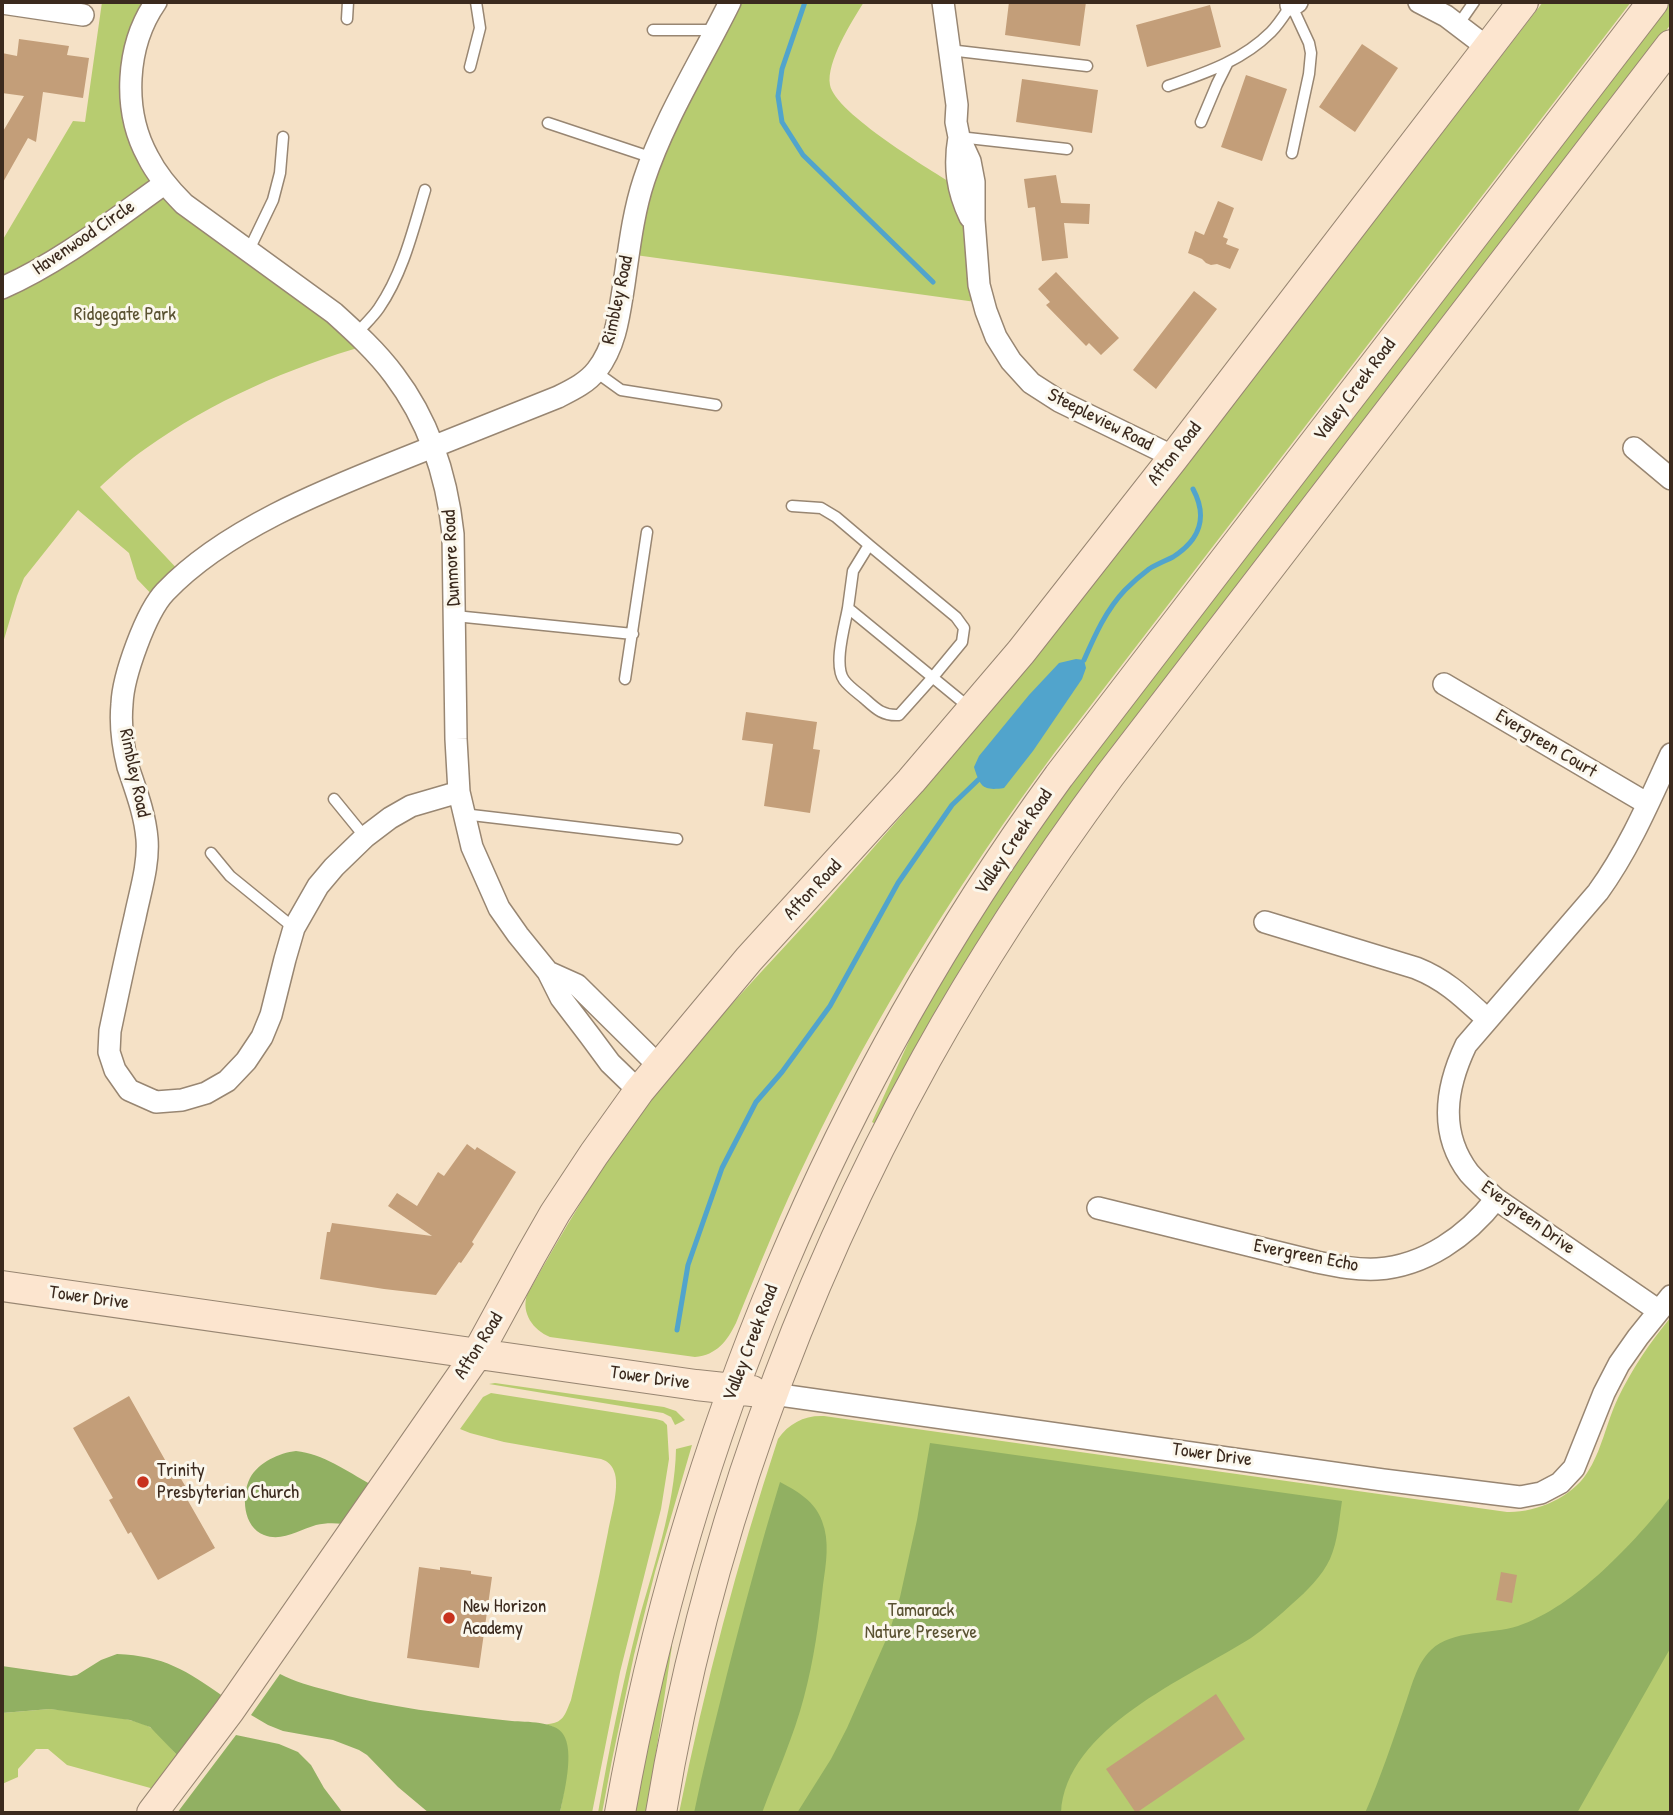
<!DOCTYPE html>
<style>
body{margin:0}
#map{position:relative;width:1673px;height:1815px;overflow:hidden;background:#f5e1c6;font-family:"Patrick Hand",sans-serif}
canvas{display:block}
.frame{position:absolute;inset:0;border:4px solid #3b2a1e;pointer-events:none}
</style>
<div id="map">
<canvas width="1673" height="1815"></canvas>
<div class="frame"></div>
</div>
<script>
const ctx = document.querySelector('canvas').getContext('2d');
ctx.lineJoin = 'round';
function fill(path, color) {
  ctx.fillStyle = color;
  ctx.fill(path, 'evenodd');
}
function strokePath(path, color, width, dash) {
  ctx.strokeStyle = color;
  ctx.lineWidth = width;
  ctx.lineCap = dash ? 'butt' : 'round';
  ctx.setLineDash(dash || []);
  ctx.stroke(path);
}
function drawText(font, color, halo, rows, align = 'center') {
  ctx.font = font + ' "Patrick Hand",sans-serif';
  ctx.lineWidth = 6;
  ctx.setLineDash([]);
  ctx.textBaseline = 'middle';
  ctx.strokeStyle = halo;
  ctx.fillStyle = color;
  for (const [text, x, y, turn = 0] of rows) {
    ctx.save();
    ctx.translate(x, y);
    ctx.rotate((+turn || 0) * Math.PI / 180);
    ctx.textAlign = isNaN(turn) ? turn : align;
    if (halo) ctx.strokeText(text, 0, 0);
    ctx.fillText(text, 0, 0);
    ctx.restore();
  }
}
fill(new Path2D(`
 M102 2H156L131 75 164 184 367 345C289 368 212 401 145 449 129 460 114 474 100 487L183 575 158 601 137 579 129 553 78 510 24 578 17 596 2 646V299L4 288H2V241L73 121 85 122Z
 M730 2H864C852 21 826 62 830 85 835 113 932 171 958 187L983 303 628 254 637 206Z
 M1543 2H1631L1055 752C961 879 876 1014 808 1156 781 1211 759 1267 736 1323 727 1341 717 1355 695 1357L550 1337C533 1330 521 1313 527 1295 563 1231 601 1166 645 1107 702 1032 768 966 831 896 918 798 1002 699 1084 597Z
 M1670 2H1671V24L1099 767 877 1125 872 1122 925 1006 956 953 1100 742Z
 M1671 1317V1813H679C705 1685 737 1563 778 1439 789 1423 805 1415 824 1416L1507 1512C1535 1513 1571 1498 1587 1473 1601 1453 1607 1421 1618 1398 1632 1369 1650 1342 1671 1317Z
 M495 1383 664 1407 676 1411 685 1420 675 1425 671 1417 663 1413 489 1384Z
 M491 1393 656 1419 663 1421 667 1425 669 1459 661 1509 620 1672 592 1813H560L564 1790 553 1727 546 1724C563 1724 565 1715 571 1700 584 1644 597 1589 608 1532 611 1516 619 1489 615 1474 613 1466 608 1461 601 1459L504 1442 470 1433 460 1429 483 1397Z
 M692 1445 655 1572 634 1655 612 1760 602 1813H598C609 1749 622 1686 638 1623 653 1568 675 1506 676 1449Z
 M668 1646H672L647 1813H633Z
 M50 1709C73 1711 128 1716 148 1726 160 1733 169 1747 179 1757L154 1789 67 1765 48 1749H36L18 1769V1777L2 1784V1713Z`), '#b7cc70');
fill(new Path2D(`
 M930 1443 1342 1501C1339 1520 1338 1541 1330 1559 1322 1576 1307 1591 1292 1604 1279 1616 1265 1628 1251 1638 1188 1678 1065 1728 1061 1813H797L831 1759 847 1728 889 1633 900 1597 917 1520Z
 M296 1451C323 1454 347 1471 370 1484L343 1524C334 1523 325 1523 316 1525 299 1530 282 1542 264 1535 243 1527 241 1496 250 1478 259 1462 279 1453 296 1451Z
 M780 1482C797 1491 815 1501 822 1521 830 1541 826 1564 823 1585 819 1622 814 1660 804 1697 794 1736 776 1775 762 1813H694C703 1768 715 1723 726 1678 743 1612 760 1547 780 1482Z
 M1671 1496V1647L1577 1813H1365C1380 1779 1392 1743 1404 1708 1411 1689 1416 1664 1431 1650 1453 1629 1491 1635 1518 1626 1575 1607 1635 1542 1671 1496Z
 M117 1654C164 1656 186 1670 224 1697L179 1757 150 1727 130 1720 50 1709 2 1713V1666L71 1676 77 1675 101 1660Z
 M280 1674C295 1682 311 1686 326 1690 387 1708 450 1714 512 1721 526 1722 555 1721 563 1734 575 1751 564 1793 560 1813H429L398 1787 367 1755 359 1750 333 1740 283 1731 268 1725 251 1715Z
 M236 1735 279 1744 298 1752 311 1765 324 1788 343 1813H177Z`), '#91b062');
fill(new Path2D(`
 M1076 659 1084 660 1086 668 1082 679 1033 751 1004 788C983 791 980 787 974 767L979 756 1029 695 1059 663Z`), '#51a4cc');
strokePath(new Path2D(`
 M805 2 782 69 778 96 782 122 803 155 933 282
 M1084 660C1095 635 1106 610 1125 590 1132 583 1141 575 1149 569 1157 564 1165 561 1173 557 1200 540 1208 517 1193 489
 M677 1330 688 1265 722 1168 756 1102 782 1072 830 1006 898 883 952 805 978 780`), '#51a4cc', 5);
fill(new Path2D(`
 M1009 2H1086L1080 46 1005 35Z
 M1210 5 1221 47 1147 67 1136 25Z
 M19 39 69 46 67 55 89 58 83 98 43 92 36 142 28 138 2 184V133L24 96 2 93V53L17 56Z
 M1362 44 1398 68 1355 132 1319 107Z
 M1246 75 1287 89 1262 161 1221 147Z
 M1022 79 1098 90 1092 133 1016 122Z
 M1056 175 1061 203 1090 204 1089 224 1064 223 1068 258 1042 261 1035 207 1028 208 1024 179Z
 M1218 201 1234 208 1223 237 1228 239 1226 244 1239 249 1230 269 1217 264 1211 265 1206 263 1202 259 1188 253 1195 231 1204 235Z
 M1056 272 1119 338 1101 355 1089 343 1086 346 1046 305 1050 302 1038 289Z
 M1194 291 1217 309 1156 389 1133 370Z
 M746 712 817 722 813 749 820 750 810 813 764 806 773 744 742 740Z
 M467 1144 475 1150 477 1147 516 1172 472 1242 474 1244 461 1263 459 1262 436 1295 384 1289 320 1279 327 1232H330L332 1223 432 1236 388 1206 397 1193 417 1206 438 1172 444 1176Z
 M129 1396 169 1467 173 1465 191 1496 187 1499 215 1548 158 1580 131 1532 128 1534 109 1500 113 1498 73 1428Z
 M419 1567 440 1570V1567L471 1571V1574L492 1577 479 1668 407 1658Z
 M1501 1572 1517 1575 1512 1603 1496 1600Z
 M1216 1694 1245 1739 1136 1813 1106 1769Z`), '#c39e79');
const lane = new Path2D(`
 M1290 2 1309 43 1311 53 1309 74 1292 153
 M347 19 348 2
 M1458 25 1474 2
 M653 30H716
 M949 50 1087 66
 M470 67 480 28 476 2
 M1168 86C1205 73 1242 61 1271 32 1279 24 1285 14 1291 5
 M1201 122 1217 84 1227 64
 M548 123 653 158
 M959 137 1067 149
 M248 252 273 200 280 173 283 137
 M357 333C364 325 373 317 379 308 403 273 413 230 425 190
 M596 372 621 390 716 405
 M792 506 821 508 836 517 869 545
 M848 608C845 625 833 665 844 680 849 687 858 693 865 699 876 709 883 716 899 715L933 677 962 642 964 628 956 617 869 545 853 571 848 608 970 708
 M455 616 633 634
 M625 679 647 532
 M334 799 365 837
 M463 814 677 839
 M211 853 230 876 294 928`);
const street = new Path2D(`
 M156 2C126 45 122 110 148 157 157 175 170 190 184 204L334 313C355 332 377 352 394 375 429 421 447 478 453 534L456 739 459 792 472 847 499 908 518 935 548 972 561 998 590 1036 610 1063 639 1091
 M943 2 957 105 956 122 959 137 970 161 974 182V220L979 285 986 311 996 337 1011 361 1031 383 1059 401 1174 457
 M1419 2 1446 16 1488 48
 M2 3 83 15
 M1291 5 1297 2
 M959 137C954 166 957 190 970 217
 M2 288C61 262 112 221 164 184
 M1634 448 1671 479
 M1444 684 1648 804
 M459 792 411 806 390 818 365 837 334 867 318 886 294 928 285 959 271 1015 262 1037 246 1061 227 1081 206 1093 182 1100 156 1102 129 1090 115 1070 109 1052 110 1031C118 993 126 955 135 917 140 892 149 865 147 839 145 814 136 791 128 767 123 747 120 725 122 704 123 676 146 612 165 592 224 530 322 491 400 460 453 439 505 418 558 397 572 390 587 383 597 370 616 345 619 315 624 284 629 250 633 213 644 180 664 119 702 59 730 2
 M1265 922 1416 968C1446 980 1463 997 1487 1019
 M548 972 577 985 659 1066
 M1098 1208 1317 1262C1337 1266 1356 1270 1377 1269 1425 1266 1467 1236 1496 1199
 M1659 1311 1496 1199C1487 1191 1477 1182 1469 1173 1438 1132 1446 1087 1466 1045L1598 892C1629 849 1649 802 1671 754
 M773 1394 1383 1480 1520 1497 1541 1493 1560 1483 1574 1468 1604 1393 1619 1364 1638 1337 1671 1296`);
const secondary = new Path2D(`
 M2 1286 696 1385 752 1391
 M152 1813 229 1711 477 1354 531 1255 555 1213 594 1154 639 1091 749 959 911 781 1021 652 1174 457 1523 2
 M620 1813C687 1437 834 1085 1059 776L1653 2
 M661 1813C704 1550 797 1292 926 1059 981 960 1043 866 1110 775L1671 45`);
strokePath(lane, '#988672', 13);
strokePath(street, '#988672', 24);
strokePath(secondary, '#988672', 32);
strokePath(lane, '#fff', 10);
strokePath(street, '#fff', 21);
strokePath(secondary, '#fce5cf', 30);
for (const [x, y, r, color] of [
 [143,1482,7,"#c8321e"],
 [449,1618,7,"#c8321e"]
]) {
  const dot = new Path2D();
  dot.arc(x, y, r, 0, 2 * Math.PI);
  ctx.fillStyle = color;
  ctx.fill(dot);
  strokePath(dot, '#fbf7ec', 2.5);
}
drawText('19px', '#3b2a1e', '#fbf7ec', [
 ["Havenwood Circle",84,238,-34],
 ["Rimbley Road",618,300,-78],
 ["Valley Creek Road",1355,390,-53],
 ["Steepleview Road",1100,420,27],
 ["Afton Road",1175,454,-52],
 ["Dunmore Road",452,558,-93],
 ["Evergreen Court",1546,744,31],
 ["Rimbley Road",134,773,78],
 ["Valley Creek Road",1014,842,-56],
 ["Afton Road",813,890,-47],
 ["Evergreen Drive",1528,1218,36],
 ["Evergreen Echo",1306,1256,11],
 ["Tower Drive",89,1298,8],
 ["Valley Creek Road",751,1343,-69],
 ["Afton Road",479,1346,-58],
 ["Tower Drive",650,1378,8],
 ["Tower Drive",1212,1455,8]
]);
drawText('19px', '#5a5232', '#fbf7ec', [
 ["Ridgegate Park",125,315],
 ["Tamarack",921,1611],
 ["Nature Preserve",921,1633]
]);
drawText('19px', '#3b2a1e', '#fbf7ec', [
 ["Trinity",157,1471],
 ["Presbyterian Church",157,1493],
 ["New Horizon",463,1607],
 ["Academy",463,1629]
], 'left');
</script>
